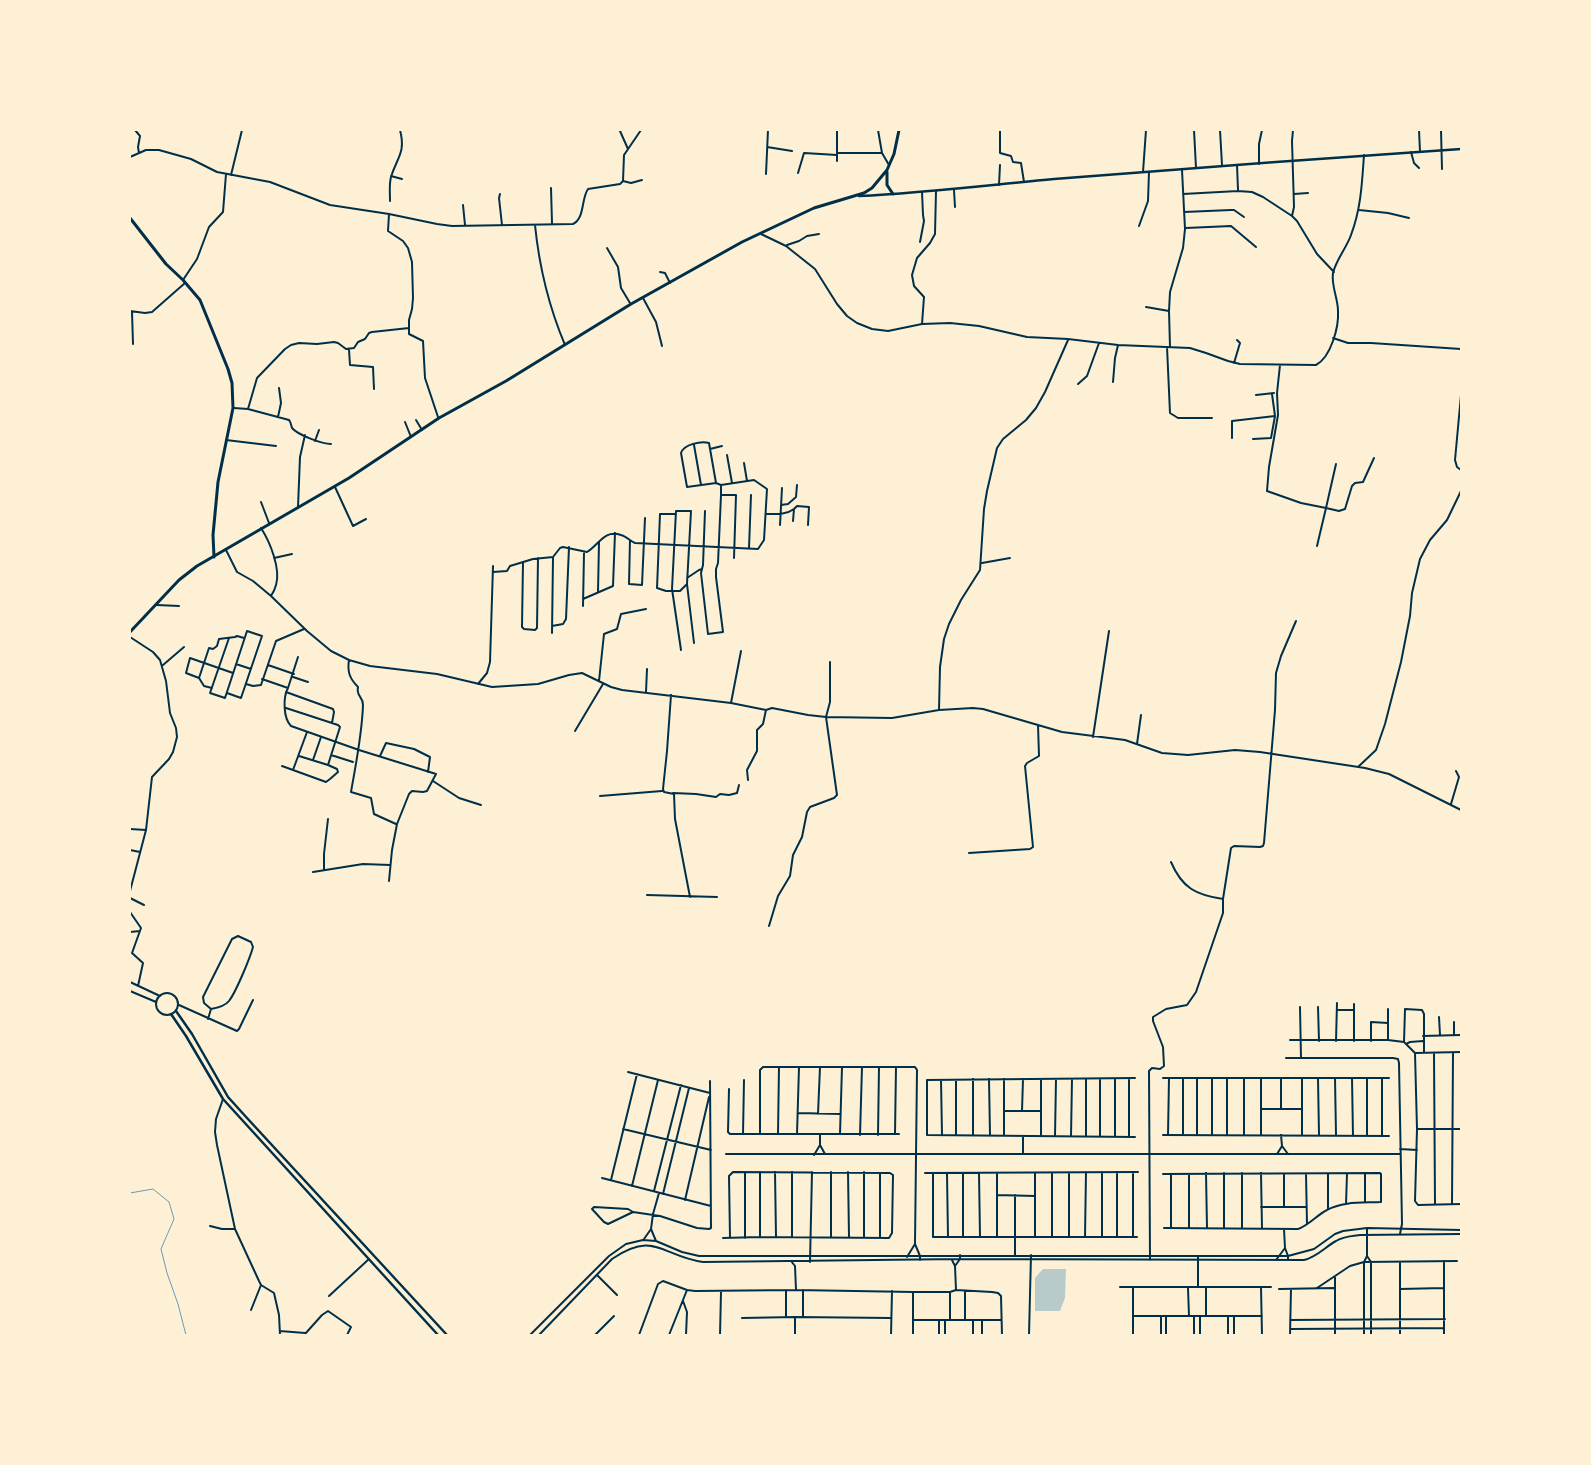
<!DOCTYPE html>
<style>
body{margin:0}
#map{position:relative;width:1591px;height:1465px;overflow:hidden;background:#fdf0d5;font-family:"Golos Text",sans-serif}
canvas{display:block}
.frame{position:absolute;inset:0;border:131px solid #fdf0d5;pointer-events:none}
</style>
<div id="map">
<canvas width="1591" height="1465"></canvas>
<div class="frame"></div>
</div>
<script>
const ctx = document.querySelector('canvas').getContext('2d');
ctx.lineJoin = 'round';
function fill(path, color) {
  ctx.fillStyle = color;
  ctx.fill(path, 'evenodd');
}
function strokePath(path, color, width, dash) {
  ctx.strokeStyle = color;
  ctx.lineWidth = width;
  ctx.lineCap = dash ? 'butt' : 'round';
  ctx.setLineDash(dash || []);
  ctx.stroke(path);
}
fill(new Path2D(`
 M1043 1269H1066L1065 1298 1060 1311H1035V1278Z`), '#b9caca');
strokePath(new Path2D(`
 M130 1193 153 1189 169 1202 174 1219 161 1249 167 1273 178 1304 186 1335`), '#669bbc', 1);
strokePath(new Path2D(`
 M135 130 140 136 138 147 139 153
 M878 130 882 153 889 165
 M1000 130V153L1011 156 1013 162 1021 163 1024 182
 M1194 130 1196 168
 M1220 130 1222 165
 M1419 130 1420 152
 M1441 130 1442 169
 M620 131 628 149
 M767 147 792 151
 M1411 152 1414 163 1419 168
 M837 153H882
 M130 157 146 150H159L191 159 217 172 270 182 330 205 389 214 437 224 452 226 573 224C585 218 581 199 588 189L620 184 623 181 624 155 641 130
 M837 161V130
 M1259 164V144L1262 130
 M1237 165 1238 190
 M1143 172 1146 130
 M798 173 804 153 837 155
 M766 174 768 130
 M231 175 242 130
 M391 176 402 179
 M623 181 631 183 642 180
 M999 185 1000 165
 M551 188 552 223
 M954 190 955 207
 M500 194 499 198 502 225
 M1183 194 1238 191 1252 192 1263 197 1292 216 1297 221 1317 254 1334 272
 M1294 194 1308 193
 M390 201C390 193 389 184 391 177 397 157 406 153 400 130
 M463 205 465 225
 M1359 210 1388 213 1409 218
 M1184 212 1231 210H1234L1244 217
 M389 214 388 231 403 241 408 248 412 262 413 298 412 309 409 320V334L423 341 425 378 438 417
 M1292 216 1294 207 1292 141 1293 130
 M535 225C539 265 549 307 565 345
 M1139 226 1148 201 1149 172
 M1186 228 1231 226 1256 247
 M761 234 786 246 815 269 837 304 847 316 857 323 872 329 888 331 922 324 950 323 979 326 1027 337 1068 339 1118 345 1190 348 1206 353 1228 361 1240 364 1316 365C1331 357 1339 327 1338 311 1338 298 1331 286 1333 273 1336 260 1347 247 1351 235 1361 209 1362 183 1364 155
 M920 242 924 221 923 215 922 192
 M787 245 799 241 807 236 819 234
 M607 248 618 267 621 288 630 303
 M660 272 665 273 670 283
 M183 280 197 259 209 227 223 212 226 174
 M643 298 656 322 662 346
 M1146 307 1169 311
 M130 311 145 313 152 312 185 283
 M132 312 133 344
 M922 324 924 297 914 286 912 275 917 258 930 243 935 234 936 191
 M1333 338 1348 343H1371L1461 349
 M1167 347 1170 413 1178 418H1212
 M1170 347 1169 311 1170 292 1183 248 1185 229 1182 170
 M349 350 350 365 373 367 374 389
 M1234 363 1240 343 1237 340
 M1280 365 1277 393 1278 415 1269 467 1267 491 1301 503 1326 508 1336 464
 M1113 382 1115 358 1118 345
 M1078 384 1087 376 1099 343
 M1256 395 1274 393
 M1461 395 1455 460 1457 467 1461 470
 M234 408 248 409 289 420C291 422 291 425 292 428 298 435 322 444 331 444
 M248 409 257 378 285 349 291 345 299 343 317 344 334 342 338 343 346 349 354 348 358 342 365 339 369 333 372 332 409 328
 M278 417 281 403 279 388
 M416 420 422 430
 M405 422 411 437
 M1232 438V421L1275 416
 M1253 439 1271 438 1275 416 1272 394
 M226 440 276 446
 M315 441 319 430
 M694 445 701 485
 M710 449 722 446
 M727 455 732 483
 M744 463 747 481
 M716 483 709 443C701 441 684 444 681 453L687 487 716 483 721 485
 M335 487 353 526 366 519
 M261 502 269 523
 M781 505 788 504 796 497 797 485
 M298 507 300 457 305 435
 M705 511 703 565 701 573 708 634 723 632 716 577V569L718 563 721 495H736L734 558
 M676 514H660L657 588 666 591H680L687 584
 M766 514C776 514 786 515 794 509
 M793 521 794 509 797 506 809 507 808 525
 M780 525 782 488
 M261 528C270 542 281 569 276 585 275 589 273 593 271 596
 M630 540 629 584 642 585 645 518
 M1317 546 1326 508 1339 511 1345 509 1352 486 1355 483 1363 482 1374 458
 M749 548 751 495
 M226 550 237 572 253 581 271 596 307 631 331 651 349 660 370 666 437 674 492 687 538 684 569 675 582 673 611 687 622 690 731 703 766 710 772 708 808 715 826 717 892 718 939 710 973 708 983 709 1062 732 1125 740 1162 753 1188 755 1235 750 1260 752 1365 768 1389 774 1461 810
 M274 558 292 554
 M523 562 522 627 524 629 535 630 537 628 538 558
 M982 563 1010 558
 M493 572 507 571 510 566 533 559 553 557 560 548 563 547 587 552C599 545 604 529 621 535 626 536 630 541 635 543L758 549 764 540 767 489 754 480 721 485V495
 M687 578 699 570 702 569
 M598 592 599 542
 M583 599 613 586 615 533
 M157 605 179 606
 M583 606 584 553
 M552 626 563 624 566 619 569 547
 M552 633 553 558
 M130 637 153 652 160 660 166 681 170 713 176 728 177 737 173 752 169 759 152 777 146 830 130 891
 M681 650 672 589 676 511H691L687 584 694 643
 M349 660C347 672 350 679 358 687 356 697 363 696 363 705 362 735 356 763 351 792L371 798 374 814 396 824
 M236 664 251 669
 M163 665 184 647
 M268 665 294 674
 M293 677 308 682
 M199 678 209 648 213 649 217 646 219 639 235 637 237 636 244 638
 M262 679 288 688C283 697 283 718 291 726L359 750 436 774 427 791 423 792 412 791 409 794 397 824 392 850 389 881
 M599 681 604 634 617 629 621 614 646 609
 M246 684 253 686 261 685 276 641 304 629
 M478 684 487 673 490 662 493 566
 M212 688 204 686 199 678 186 673 190 658 233 673
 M288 688 298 657
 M286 692 333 709 334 712 332 723
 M646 692 647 669
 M227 693 241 698 262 636 247 631 225 698 210 693 229 638
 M671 695 667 751 663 789 664 792 674 794 675 819 690 897
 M731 703 741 651
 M286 708 338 725 340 727 328 765 299 756
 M939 710 940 667 944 639 949 624 961 600 980 570 984 509 987 491 997 448 1003 439 1026 420 1036 408 1045 392 1068 340
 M575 731 603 684
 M1093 737 1109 631
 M1137 744 1141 715
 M331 755 353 762
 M380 756 386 743 414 749 430 757 428 772
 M313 760 321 737
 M282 766 326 782 330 779 338 772 337 769 328 765
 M1358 767 1376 750 1385 724 1401 662 1410 616 1412 593 1420 559 1430 540 1447 520 1461 491
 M293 770 307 732
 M748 780 747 770 757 751V730L763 724 766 710
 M433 781 459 798 481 805
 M673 793 696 794 716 797 720 794 729 795 737 793 739 785
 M600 796 662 791
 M1451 804 1459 777 1456 771
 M130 829 146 830
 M130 850 140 852
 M969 853 1030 849 1033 847 1025 766 1027 763 1039 756 1038 725
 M1171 862C1182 888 1196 895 1223 899
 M324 870V854L328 819
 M313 872 363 864 390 865
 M647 895 717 897
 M130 898 144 905
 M130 912 141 928 132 953 143 963 138 986
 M769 926 778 896 790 876 793 855 802 837 807 812 810 807 834 798 837 795 826 717 830 702V662
 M130 932 140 931
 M130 982 160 996
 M130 991 156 1002
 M156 1004a11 11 0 1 1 22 0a11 11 0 1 1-22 0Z
 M179 1005 237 1031 239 1029 253 1000
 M1300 1007 1301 1058
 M1318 1007 1319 1041
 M1337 1010H1354
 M1439 1017 1440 1035
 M208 1019 211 1009 204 1003 203 997 232 939 238 936 251 942 253 947C250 958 236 992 229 1001 225 1006 217 1008 211 1009
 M1454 1035V1022
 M1423 1036 1460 1035
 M1290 1040H1388L1404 1042 1415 1053 1461 1052
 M1388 1040V1009
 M1336 1041 1337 1003
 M1354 1041V1004
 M1371 1041V1022L1388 1023
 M1404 1042 1405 1009 1422 1010 1424 1014V1053
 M1406 1044 1410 1042 1423 1041
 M1415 1053 1417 1129 1415 1201 1418 1205 1461 1204
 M1434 1053 1435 1204
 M1286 1058H1393L1398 1059 1399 1063 1402 1224 1400 1234
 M628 1072 710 1093
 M1163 1078H1389
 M1183 1078V1135
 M1197 1078V1135
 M1212 1078V1135
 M1227 1078V1135
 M1244 1078V1135
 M1281 1078V1109
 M1302 1078V1135
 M1318 1078 1319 1135
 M1335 1078 1336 1135
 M1352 1078 1353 1136
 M1367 1078V1135
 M973 1079V1135
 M989 1079 990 1135
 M1004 1079V1135
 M1086 1079V1136
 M1100 1079V1136
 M1129 1079V1137
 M941 1080 942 1135
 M956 1080V1135
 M729 1089 728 1132 730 1134H899
 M223 1099 216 1119 215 1132 217 1145 235 1229 259 1281 261 1285 274 1293 279 1315 280 1335
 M1261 1109H1302
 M1004 1111H1041
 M1022 1111 1023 1079
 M798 1113 840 1114
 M818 1114 820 1067
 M623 1129 711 1150
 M1417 1129H1461
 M743 1134 744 1080
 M760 1134V1070L763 1067H915L917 1070 915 1244 920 1256V1260
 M778 1134 779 1067
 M797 1134 799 1067
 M840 1134 842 1067
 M895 1134 896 1067
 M860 1135 862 1067
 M878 1135 879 1067
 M1163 1135 1389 1136
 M1168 1135 1169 1078
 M1261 1135V1078
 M1023 1136V1153
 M1041 1136V1079
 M1055 1136 1056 1079
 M1071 1136 1072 1079
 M1115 1136V1079
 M1382 1136V1078
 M1135 1137 927 1135V1080L1135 1078
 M820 1145 825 1154
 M1282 1146 1288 1154
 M1400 1149 1417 1150
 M726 1154H1400
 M1277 1154 1282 1146 1281 1135
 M814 1155 820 1145V1135
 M775 1172 776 1237
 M792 1172V1237
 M831 1172V1237
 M848 1172 849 1237
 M864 1172V1237
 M1117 1172V1237
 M745 1173V1238
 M925 1173 1138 1172
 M933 1173V1237H1137
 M979 1173 980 1237
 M1035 1173V1237
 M1206 1173 1207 1228
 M1242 1173V1228
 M1261 1173 1262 1228
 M947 1174 948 1237
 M1163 1174 1380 1173 1381 1174V1202C1363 1203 1343 1201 1327 1210 1317 1215 1308 1226 1298 1229L1164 1228
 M1189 1174V1228
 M1284 1174V1207
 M1306 1174 1307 1224
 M602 1178 711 1206
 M611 1180 637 1074
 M632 1186 658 1080
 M654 1191 681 1085
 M663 1194 689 1088
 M997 1195 1035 1196
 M1015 1195V1255
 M685 1200 709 1097
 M1365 1202V1173
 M1346 1204 1347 1174
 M1452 1204 1453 1053
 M1261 1207H1306
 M1328 1209V1174
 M633 1212 608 1224 604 1222 592 1209 594 1207 628 1209 633 1212 660 1216 697 1228 709 1229 711 1228 710 1081
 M210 1226 222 1229H235
 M1171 1228V1174
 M1224 1228V1173
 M1367 1228V1256
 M1284 1229 1285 1248 1288 1256V1260
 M760 1237V1172
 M880 1237V1173
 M963 1237V1174
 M997 1237V1173
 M1052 1237V1173
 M1069 1237V1173
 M1085 1237 1086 1172
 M1102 1237V1172
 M1133 1237V1172
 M723 1238 760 1237 889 1238 892 1233 893 1175 890 1173 733 1172 729 1176 730 1238
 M644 1239 651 1229
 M656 1241 651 1229 653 1214 659 1193
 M907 1257 915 1244
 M952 1260 955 1266 956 1290
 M1150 1260 1149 1071 1152 1068 1160 1069 1164 1066 1163 1047 1153 1021V1017L1166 1009 1187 1005 1196 992 1223 913V899L1231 848 1234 846 1260 847 1263 846 1264 843 1275 710 1276 673 1281 656 1296 621
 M1276 1260 1285 1248
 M791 1261 795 1266 796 1290
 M810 1262 812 1172
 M955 1266 960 1259V1255
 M597 1275 617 1295
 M1335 1277V1335
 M1120 1287H1271
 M1133 1287V1335
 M1198 1287V1256
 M1261 1287 1262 1335
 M1188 1288 1189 1316
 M1206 1288V1316
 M1317 1288 1350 1266 1364 1262 1457 1261
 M1279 1289 1334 1288
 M1400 1289 1444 1288
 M786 1290V1317
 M803 1290V1317
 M965 1291V1320
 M913 1292V1335
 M950 1292V1320
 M329 1296 369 1259
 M683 1301 687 1312 686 1335
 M251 1310 261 1285
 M1133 1316H1262
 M1161 1316V1335
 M1166 1316V1335
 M1194 1316V1335
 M1200 1316V1335
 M1234 1316V1335
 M795 1317V1335
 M742 1318 795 1317 891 1318
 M913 1320H1001
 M1290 1320 1445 1319
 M1290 1329 1444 1328
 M280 1331 305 1333
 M305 1334 322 1315 328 1311 351 1327 347 1335
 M530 1335 609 1256 626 1244 643 1240 656 1241 682 1252 699 1256H1288L1314 1249 1335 1234 1343 1231 1367 1228 1461 1230
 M539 1335 612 1259C655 1230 661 1256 703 1262L960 1259 1304 1260C1317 1257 1325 1247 1336 1241 1344 1236 1352 1236 1360 1235L1461 1234
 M595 1335 614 1316
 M639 1335 658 1284 663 1281 687 1290 695 1291 796 1290 913 1292H950L956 1290 992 1292 998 1293 1001 1296 1002 1335
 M669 1335 687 1290
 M720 1335 721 1292
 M891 1335 892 1291
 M939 1335V1320
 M945 1335V1320
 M973 1335V1320
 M982 1335V1320
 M1029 1335 1031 1255
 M1228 1335V1316
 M1290 1335 1291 1289
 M1364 1335V1262L1367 1256 1371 1262V1335
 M1400 1335V1262
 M1444 1335V1261`), '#003049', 2);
strokePath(new Path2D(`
 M176 1011 192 1034 228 1097 247 1118 447 1335
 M171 1014 186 1036 223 1099 438 1335`), '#003049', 2.5);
strokePath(new Path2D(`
 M859 196C924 193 989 185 1054 179 1190 168 1325 158 1461 149`), '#003049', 2.5);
strokePath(new Path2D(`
 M887 172V185L893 194
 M130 218 166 264 183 280 200 300 228 369 232 383 233 408 218 482 213 535 214 557
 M130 632 179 580 197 566 349 478 439 418 506 381 631 304 742 242 814 208 864 193 872 188 887 170 894 154 899 130`), '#003049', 3);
</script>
